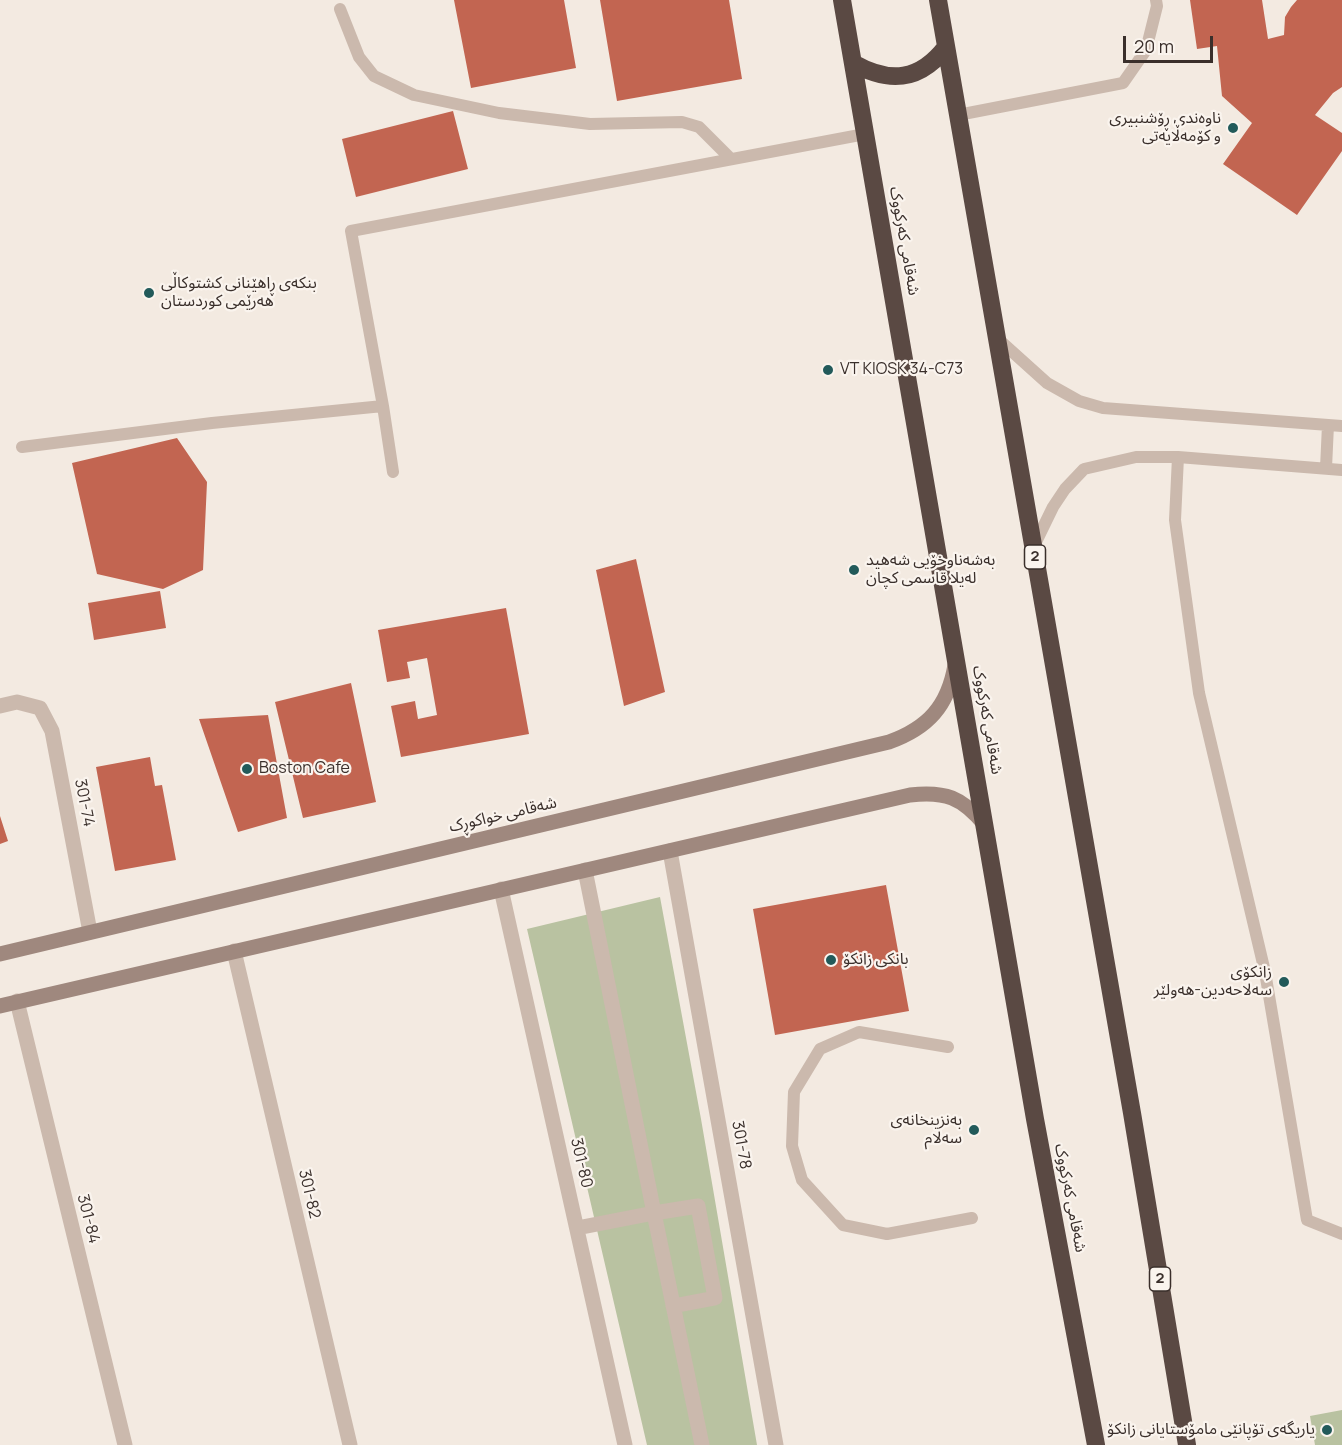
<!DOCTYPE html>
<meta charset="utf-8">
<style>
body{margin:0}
#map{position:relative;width:1342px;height:1445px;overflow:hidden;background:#f3eae1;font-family:Manrope,sans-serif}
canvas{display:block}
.scale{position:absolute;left:1123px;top:36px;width:90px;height:27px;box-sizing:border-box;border:3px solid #3a2f2b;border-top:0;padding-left:8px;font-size:18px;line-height:21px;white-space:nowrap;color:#3a2f2b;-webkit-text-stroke:4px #faf4ee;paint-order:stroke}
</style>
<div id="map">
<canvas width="1342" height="1445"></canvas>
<div class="scale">20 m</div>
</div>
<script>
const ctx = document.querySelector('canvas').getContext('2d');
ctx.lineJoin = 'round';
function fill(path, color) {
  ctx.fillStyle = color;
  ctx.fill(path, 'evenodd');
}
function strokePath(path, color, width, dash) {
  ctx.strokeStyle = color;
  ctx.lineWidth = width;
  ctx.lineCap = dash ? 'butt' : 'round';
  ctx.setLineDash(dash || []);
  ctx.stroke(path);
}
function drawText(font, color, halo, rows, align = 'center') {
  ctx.font = font + ' Manrope,"Noto Sans Arabic",sans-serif';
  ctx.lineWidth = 4.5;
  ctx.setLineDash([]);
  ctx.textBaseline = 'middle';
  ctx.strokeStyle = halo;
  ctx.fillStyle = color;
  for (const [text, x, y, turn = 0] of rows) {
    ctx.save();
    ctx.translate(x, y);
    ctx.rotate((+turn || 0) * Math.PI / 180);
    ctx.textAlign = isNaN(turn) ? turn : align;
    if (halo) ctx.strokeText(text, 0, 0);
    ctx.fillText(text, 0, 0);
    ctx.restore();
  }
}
fill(new Path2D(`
 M660 897 701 1119 757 1445H647L527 929Z
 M1342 1410V1445H1315L1310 1416Z`), '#b9c2a1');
fill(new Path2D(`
 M454 0H564L576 68 471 88Z
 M600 0H729L742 79 617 101Z
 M1190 0H1262L1268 39 1284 35 1285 17 1291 7 1297 0H1342V87L1333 93 1315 115 1342 133V151L1297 215 1223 164 1252 123 1222 96 1217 46 1197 49Z
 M453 111 468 169 356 197 342 139Z
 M177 438 207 482 203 570 163 589 97 574 72 463Z
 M636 559 665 692 624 706 596 570Z
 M160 591 166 628 94 640 88 603Z
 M506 608 529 734 401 757 391 706 415 701 418 719 437 715 427 658 407 662 410 678 387 682 378 630Z
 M351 683 376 802 303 818 275 702Z
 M268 715 287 818 238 832 199 719Z
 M150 757 155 786 162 785 176 860 115 871 96 767Z
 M0 816 8 841 0 844Z
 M886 885 909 1011 775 1035 753 909Z`), '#c26551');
strokePath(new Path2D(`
 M340 9 359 57 374 76 414 95 499 113 590 124 682 122 699 127 731 159
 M958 115 1123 83 1146 50 1157 6 1156 0
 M997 338 1047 383 1079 401 1103 408 1342 426
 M383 406 393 472
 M22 447 212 423 383 406 351 231 865 134
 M1178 457 1175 520 1199 693 1265 972 1307 1220 1342 1234
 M1326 468 1328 425
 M1034 546 1053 507 1065 489 1084 469 1136 457H1178L1342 470
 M948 1047 859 1032 820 1049 794 1092 792 1146 802 1180 843 1225 887 1234 972 1218`), '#cbb9ad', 12);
strokePath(new Path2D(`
 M0 706 17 702 40 708 52 731 90 932
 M670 851 776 1445
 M501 889 625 1445
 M234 951 350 1445
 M17 1001 125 1445
 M577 1228 654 1213 585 870
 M673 1306 715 1298 698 1206 654 1213 702 1445`), '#cbb9ad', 15);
strokePath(new Path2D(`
 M0 954 889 742C928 728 948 706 955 665
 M0 1006 910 795C945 791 962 797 985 825`), '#9f887e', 15);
strokePath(new Path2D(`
 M842 0 1035 1119 1096 1445
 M938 0 1132 1113 1187 1445
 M853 63C890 84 920 81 946 47`), '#5a4943', 18);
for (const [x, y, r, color] of [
 [1233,128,6,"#225a5a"],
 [149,293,6,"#225a5a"],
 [828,370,6,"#225a5a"],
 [854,570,6,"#225a5a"],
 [247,769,6,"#225a5a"],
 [831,960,6,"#225a5a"],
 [1284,982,6,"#225a5a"],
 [974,1130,6,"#225a5a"],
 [1327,1430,6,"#225a5a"]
]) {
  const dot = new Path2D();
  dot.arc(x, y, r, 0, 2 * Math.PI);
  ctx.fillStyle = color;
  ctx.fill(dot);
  strokePath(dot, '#faf4ee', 2);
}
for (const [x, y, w] of [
 [1035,557,21],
 [1160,1279,21]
]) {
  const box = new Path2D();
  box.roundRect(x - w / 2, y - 12, w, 24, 4.5);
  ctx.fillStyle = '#faf4ee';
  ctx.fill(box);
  strokePath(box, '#3a2f2b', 1.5);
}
drawText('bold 15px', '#3a2f2b', null, [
 ["2",1035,557],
 ["2",1160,1279]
]);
drawText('16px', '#3a2f2b', '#faf4ee', [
 ["ناوەندی ڕۆشنبیری",1221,119,"right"],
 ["و کۆمەڵایەتی",1221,137,"right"],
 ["بنکەی ڕاهێنانی کشتوکاڵی",161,284],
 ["هەرێمی کوردستان",161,302],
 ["VT KIOSK 34-C73",840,370],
 ["بەشەناوخۆیی شەهید",866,561],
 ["لەیلا قاسمی کچان",866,579],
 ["Boston Cafe",259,769],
 ["بانکی زانکۆ",843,960],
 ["زانکۆی",1272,973,"right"],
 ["سەلاحەدین-هەولێر",1272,991,"right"],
 ["بەنزینخانەی",962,1121,"right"],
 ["سەلام",962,1139,"right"],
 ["یاریگەی تۆپانێی مامۆستایانی زانکۆ",1315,1430,"right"]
], 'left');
drawText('16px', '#3a2f2b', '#faf4ee', [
 ["شەقامی کەرکووک",904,241,80],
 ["شەقامی کەرکووک",987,720,80],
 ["301-74",84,803,79],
 ["شەقامی خواکوڕک",503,815,-13],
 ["301-78",741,1145,80],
 ["301-80",581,1163,77],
 ["301-82",309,1194,77],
 ["شەقامی کەرکووک",1070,1198,79],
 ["301-84",88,1219,76]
]);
</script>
